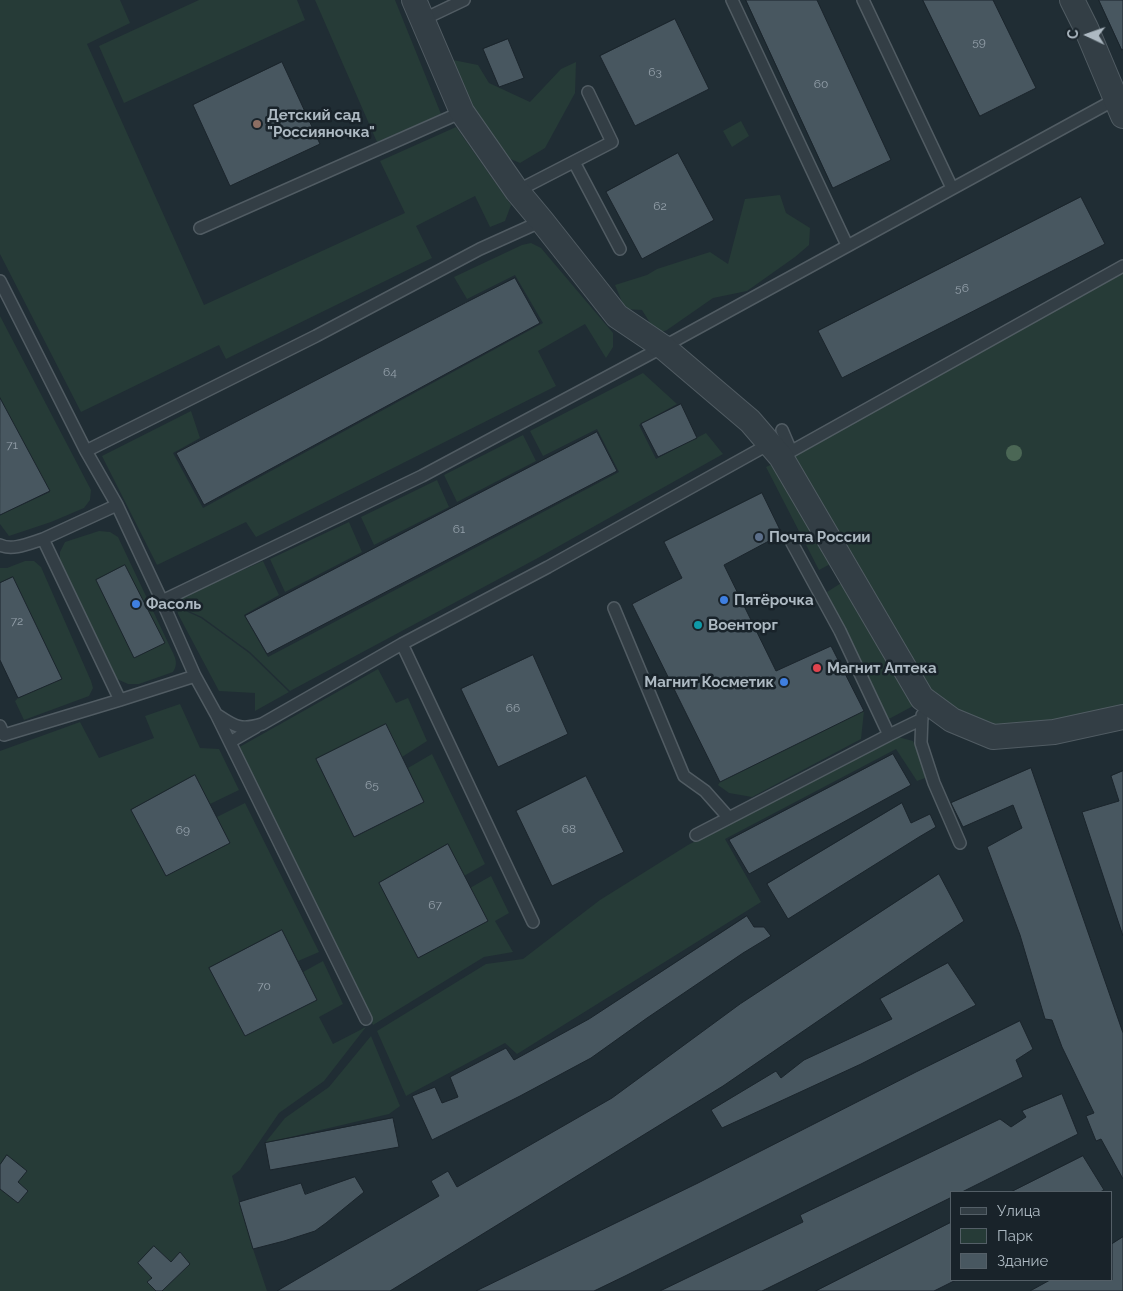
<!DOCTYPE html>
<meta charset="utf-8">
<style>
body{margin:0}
#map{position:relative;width:1123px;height:1291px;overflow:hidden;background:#202d34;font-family:Raleway,sans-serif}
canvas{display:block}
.legend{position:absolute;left:950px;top:1191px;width:162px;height:90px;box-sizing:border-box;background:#19232a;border:1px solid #545f67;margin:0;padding:6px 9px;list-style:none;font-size:15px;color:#adb9c2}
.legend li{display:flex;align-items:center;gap:10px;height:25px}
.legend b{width:25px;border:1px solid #545f67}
.north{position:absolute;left:1063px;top:10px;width:50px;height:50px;-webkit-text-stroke:4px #19232a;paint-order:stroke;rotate:273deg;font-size:14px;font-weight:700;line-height:20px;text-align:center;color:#adb9c2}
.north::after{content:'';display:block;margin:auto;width:18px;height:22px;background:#adb9c2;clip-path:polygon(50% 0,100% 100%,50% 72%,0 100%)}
</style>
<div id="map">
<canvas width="1123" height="1291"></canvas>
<ul class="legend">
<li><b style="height:6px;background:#333e45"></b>Улица</li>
<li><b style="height:14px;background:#263b37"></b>Парк</li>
<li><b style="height:14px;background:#485760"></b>Здание</li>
</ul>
<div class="north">С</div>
</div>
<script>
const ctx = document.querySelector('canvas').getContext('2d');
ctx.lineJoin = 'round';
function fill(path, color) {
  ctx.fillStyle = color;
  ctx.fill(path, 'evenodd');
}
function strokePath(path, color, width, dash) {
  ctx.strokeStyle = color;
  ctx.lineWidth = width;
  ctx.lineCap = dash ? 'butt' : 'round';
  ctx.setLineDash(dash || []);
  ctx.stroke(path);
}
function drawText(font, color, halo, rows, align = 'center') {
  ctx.font = font + ' Raleway,sans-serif';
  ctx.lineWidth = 5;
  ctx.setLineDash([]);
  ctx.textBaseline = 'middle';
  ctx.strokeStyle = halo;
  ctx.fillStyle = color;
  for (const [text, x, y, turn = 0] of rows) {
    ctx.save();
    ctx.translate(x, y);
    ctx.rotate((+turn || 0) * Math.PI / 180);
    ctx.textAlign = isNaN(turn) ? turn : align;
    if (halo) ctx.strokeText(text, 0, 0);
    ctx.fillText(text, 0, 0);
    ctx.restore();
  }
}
fill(new Path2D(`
 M0 0H120L130 23 87 44 204 305 405 213 380 161 456 127 511 205 505 221 490 227 475 196 416 226 432 258 226 359 219 345 81 412 0 254Z
 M199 0H297L305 20 124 103 99 46Z
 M315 0H395L441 114 377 142Z
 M448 59 478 65 489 83 530 102 561 69 576 62 575 93 545 148 520 163 501 155 458 81Z
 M741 121 749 136 732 147 723 131Z
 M780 195 786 213 810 228 809 245 795 257 747 291 713 298 667 330 657 334 642 310 625 309 615 285 647 275 657 269 710 252 728 264 745 199Z
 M531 243 541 248 613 333V347L606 358 585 324 538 351 556 386 256 537 246 522 157 565 102 456 191 411 200 438 173 453 203 508 543 323 515 275 467 299 454 277 522 245Z
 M1123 269V714L994 734 924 695 784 457Z
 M0 316 91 490 90 500 84 508 51 522 9 536 0 524V515L50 492 0 399Z
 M643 373 677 404 639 425 656 459 706 433 723 454 536 559 290 691 250 652 202 617 177 606 180 600 185 596 263 561 279 595 244 615 268 657 619 472 597 429 543 456 530 431Z
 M523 435 536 461 457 502 444 475Z
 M779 461 836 561 819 570 766 467Z
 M437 480 449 507 374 545 361 517Z
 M349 522 362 552 285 592 270 559Z
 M99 531 110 532 118 537 172 651C176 659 178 664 173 672L139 684H128L117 679 60 563V552L65 542Z
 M25 561H34L41 567 91 681 93 688 89 696 24 720 15 701 18 698 62 679 13 577 0 583V568H7Z
 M846 580 915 705 887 720 827 592Z
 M177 607 201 618 249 653 289 692 255 711V693L219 691 178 614Z
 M378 669 396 703 408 698 427 741 402 757 386 725 316 760 355 837 424 802 408 768 432 754 485 864 464 876 448 844 379 883 418 958 488 921 470 888 491 876 509 913 495 921 513 952 484 957 373 1025 236 749Z
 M180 704 200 748 219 749 239 790 210 804 195 776 131 810 166 876 230 843 217 817 245 803 319 952 298 961 282 930 209 968 245 1035 317 1000 303 972 323 961 343 1004 319 1017 333 1044 366 1027 324 1081 279 1113 240 1170 232 1176 253 1249 267 1291H0V751L80 722 99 758 154 738 145 716Z
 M864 711 861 739 752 797 729 793 718 785 720 782Z
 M898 737 913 741 928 777 917 781 896 749 725 839 761 902 517 1054 505 1043 406 1096 377 1031 486 964 523 959 600 900 688 845Z
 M371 1036 400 1106 389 1114 265 1143 285 1118 329 1087Z`), '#263b37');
const building = new Path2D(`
 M746 0H817L891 160 833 188Z
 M923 0H993L1036 88 980 116Z
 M1099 0H1123V49L1122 50Z
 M675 19 709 89 635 126 600 56Z
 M508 39 524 78 499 87 483 49Z
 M282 62 320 144 230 186 193 105Z
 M678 153 714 220 642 259 606 192Z
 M1081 197 1105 244 842 378 818 331Z
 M515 278 540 323 204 505 176 453 465 303Z
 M0 398 50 491 0 515Z
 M681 404 697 438 658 457 641 424Z
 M597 432 617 471 267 654 245 616Z
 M762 493 782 534 724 565 776 671 831 646 864 711 720 782 632 604 682 578 664 542Z
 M125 565 165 643 134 658 96 580Z
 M13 577 62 679 18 698 0 660V583Z
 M533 655 568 734 498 767 461 689Z
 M386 724 424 802 354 837 316 759Z
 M893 754 911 785 749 874 729 840Z
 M1031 768 1123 1033V1179L1101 1139 1096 1141 1086 1116 1094 1113 1062 1047 1052 1020 1045 1019 1020 935 987 847 1022 828 1013 805 963 827 951 803Z
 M1123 771V936L1082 812 1119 801 1111 776Z
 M195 775 230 843 166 876 131 810Z
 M586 776 624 852 552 886 516 811Z
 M902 803 911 823 930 814 936 827 919 837 788 919 767 884Z
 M448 844 488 921 418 958 379 883Z
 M939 874 964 921 723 1086 390 1291H277L439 1196 431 1181 448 1171 457 1187 612 1098 740 1004Z
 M747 916 754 927H764L771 936 743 953 647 1018 591 1058 520 1096 432 1140 412 1096 435 1087 442 1103 458 1097 450 1077 506 1048 514 1060 589 1019Z
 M282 930 317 1000 245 1036 209 968Z
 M948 963 976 1005 861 1064 722 1128 711 1110 776 1071 781 1078 804 1060 892 1019 880 999Z
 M1020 1021 1033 1049 1016 1060 1023 1077 625 1276 594 1291H476L698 1183 916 1072Z
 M1062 1094 1078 1134 962 1192H952V1197L762 1291H660L803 1222 800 1215 1000 1119 1011 1127 1026 1117 1022 1111Z
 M393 1118 399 1147 270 1170 265 1143Z
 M7 1155 27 1171 18 1182 28 1191 18 1203 0 1189V1165Z
 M1083 1156 1104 1190 1100 1192H1011Z
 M355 1177 364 1192 326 1223 315 1231 284 1241 253 1249 239 1202 301 1183 305 1194Z
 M952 1222V1280H956L934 1291H816Z
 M1123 1237V1291H1030L1050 1280H1112V1244Z
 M154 1246 171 1262 180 1252 190 1264 162 1291H156L147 1282 152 1278 138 1263Z`);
fill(building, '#485760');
strokePath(building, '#1b252c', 1);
const lane = new Path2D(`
 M732 0 847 245
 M863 0 952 188
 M422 20 464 0
 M574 162 620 249
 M517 191 612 142 588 92
 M200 228 462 112
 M0 281 86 451
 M782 430 791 451
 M781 457 1123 266
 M117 505 162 601 195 676 216 714 366 1019
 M43 539 117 505 86 451 316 336 480 249 542 221
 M792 543 840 631 889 735
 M0 545C13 551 30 543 43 539L120 700 4 735 0 726
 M162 601 422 476 663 347 1116 99
 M614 608 684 776 705 791 729 818
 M402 644 533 922
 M120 700 195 676
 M216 714C234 726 240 731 262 724L402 644 548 567 771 443
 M922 715 921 743 934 783 960 843
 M230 742 256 727
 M696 835 889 735 922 719`);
const street = new Path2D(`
 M414 0 462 112 517 191 542 221 617 316 663 347 750 421 781 457 922 698 952 720 993 737 1054 732 1123 717
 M1072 0 1086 28 1123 116`);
strokePath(lane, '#515c63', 14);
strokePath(street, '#515c63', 26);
strokePath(lane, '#333e45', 11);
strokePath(street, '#333e45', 24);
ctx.fillStyle = '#4b6755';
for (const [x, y] of [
 [1014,453]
]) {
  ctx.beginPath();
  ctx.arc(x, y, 8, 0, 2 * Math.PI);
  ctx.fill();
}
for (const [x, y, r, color] of [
 [257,124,5,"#8d6e63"],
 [759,537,5,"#5c6f8a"],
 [724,600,5,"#3f7fe0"],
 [136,604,5,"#3f7fe0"],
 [698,625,5,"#0f9aa8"],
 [817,668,5,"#e0444e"],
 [784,682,5,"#3f7fe0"]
]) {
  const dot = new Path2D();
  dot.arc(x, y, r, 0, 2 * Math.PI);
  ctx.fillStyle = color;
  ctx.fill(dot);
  strokePath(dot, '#19232a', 2);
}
drawText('12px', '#94a0aa', null, [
 ["59",979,42],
 ["63",655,72],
 ["60",821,84],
 ["62",660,206],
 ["56",962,288],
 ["64",390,372],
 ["71",12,445],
 ["61",459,529],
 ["72",17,621],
 ["66",513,708],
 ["65",372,785],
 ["68",569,829],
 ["69",183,830],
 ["67",435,905],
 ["70",264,986]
]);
drawText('bold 15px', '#adb9c2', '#19232a', [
 ["Детский сад",267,115],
 ["\"Россияночка\"",267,132],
 ["Почта России",769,537],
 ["Пятёрочка",734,600],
 ["Фасоль",146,604],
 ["Военторг",708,625],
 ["Магнит Аптека",827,668],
 ["Магнит Косметик",774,682,"right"]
], 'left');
</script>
